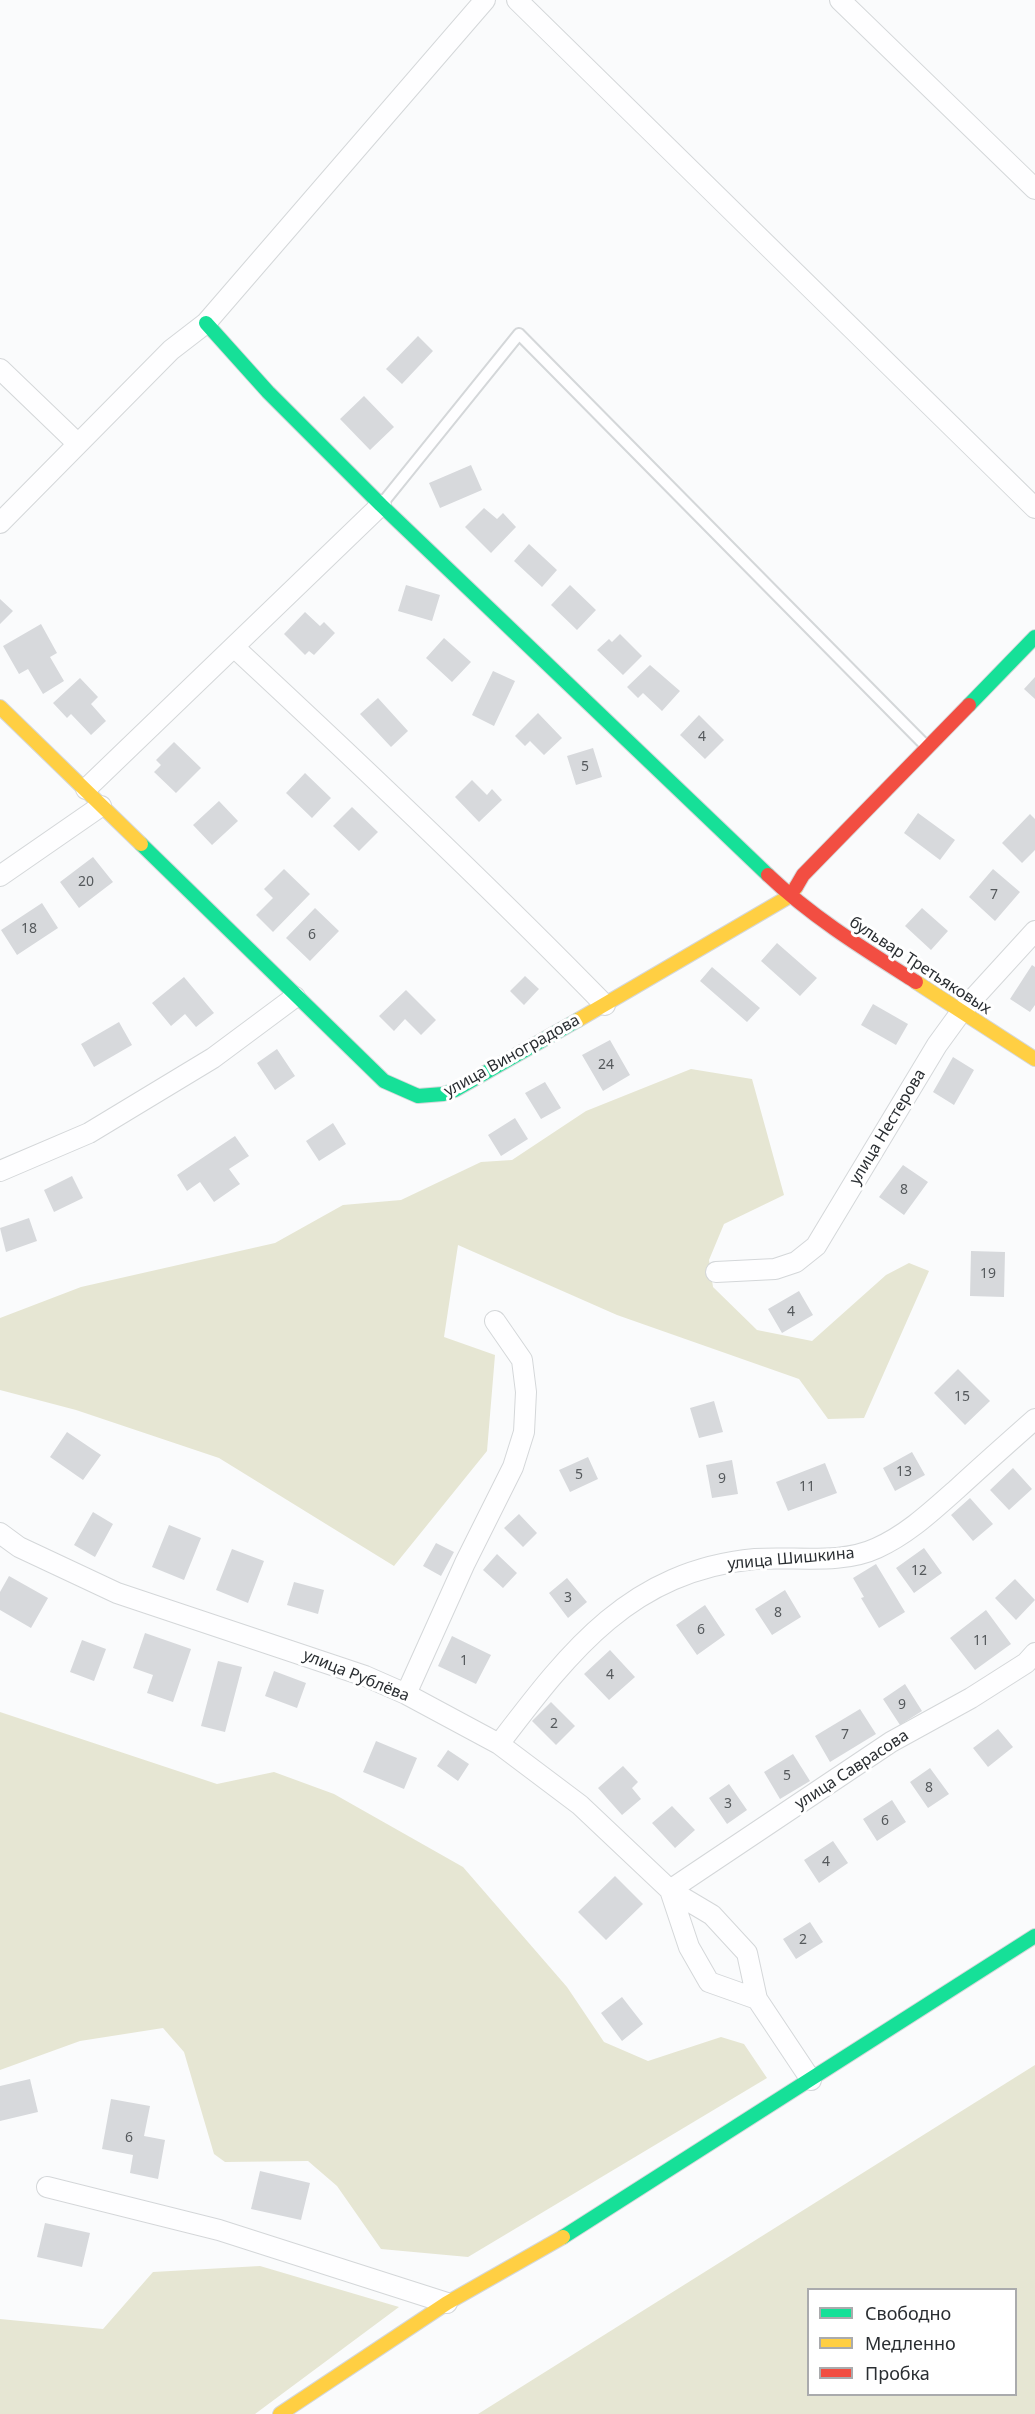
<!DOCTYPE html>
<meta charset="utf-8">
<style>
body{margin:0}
#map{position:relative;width:1035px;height:2414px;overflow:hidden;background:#fafbfc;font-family:"Noto Sans",sans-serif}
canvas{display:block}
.legend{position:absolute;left:807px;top:2288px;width:210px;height:108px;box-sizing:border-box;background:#fff;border:2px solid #aaabad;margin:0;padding:8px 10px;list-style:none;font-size:18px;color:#2a2e32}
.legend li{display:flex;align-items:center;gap:12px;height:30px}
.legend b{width:30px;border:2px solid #aaabad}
</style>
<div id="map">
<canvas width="1035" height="2414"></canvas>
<ul class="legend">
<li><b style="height:8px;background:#16e098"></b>Свободно</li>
<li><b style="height:8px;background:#ffcf43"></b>Медленно</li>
<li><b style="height:8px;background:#f24e42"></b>Пробка</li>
</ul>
</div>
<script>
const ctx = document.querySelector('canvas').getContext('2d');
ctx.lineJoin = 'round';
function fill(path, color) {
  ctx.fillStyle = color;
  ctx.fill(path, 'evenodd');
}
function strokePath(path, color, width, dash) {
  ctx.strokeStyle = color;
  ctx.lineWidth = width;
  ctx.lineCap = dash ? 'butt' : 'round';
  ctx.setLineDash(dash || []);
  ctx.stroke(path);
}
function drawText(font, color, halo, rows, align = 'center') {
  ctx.font = font + ' "Noto Sans",sans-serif';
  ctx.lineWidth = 6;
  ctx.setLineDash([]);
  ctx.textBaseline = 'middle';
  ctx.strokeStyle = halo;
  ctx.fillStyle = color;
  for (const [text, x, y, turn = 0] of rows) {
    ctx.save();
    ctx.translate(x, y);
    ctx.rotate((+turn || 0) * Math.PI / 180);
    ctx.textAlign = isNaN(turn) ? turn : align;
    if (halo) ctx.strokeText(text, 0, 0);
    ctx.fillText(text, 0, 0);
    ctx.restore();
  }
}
fill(new Path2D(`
 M691 1069 752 1079 784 1195 724 1224 709 1260 713 1287 757 1330 812 1341 886 1275 909 1263 929 1271 864 1418 828 1419 799 1379 617 1315 458 1245 444 1337 495 1355 487 1451 394 1566 219 1458 76 1410 0 1390V1318L81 1287 275 1243 343 1205 401 1200 481 1162 512 1160 586 1111Z
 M0 1712 217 1784 274 1772 334 1794 463 1867 567 1987 604 2042 648 2061 721 2037 744 2044 767 2078 468 2257 381 2249 337 2186 308 2161 225 2162 214 2154 184 2052 163 2028 80 2041 0 2070Z
 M1035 2065V2414H478ZM808 2290H1016V2394H808Z
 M260 2266 399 2307 255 2414H0V2319L103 2329 153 2272Z`), '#e6e6d3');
fill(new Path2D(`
 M418 336 433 351 402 384 386 369Z
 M364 396 394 427 370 450 340 419Z
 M471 465 482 490 440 508 429 483Z
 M484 508 497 519 503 513 516 527 491 553 465 527Z
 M529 544 557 570 542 587 514 561Z
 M406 585 440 595 432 621 398 611Z
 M570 585 596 610 577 630 551 605Z
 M0 599 13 611 0 624Z
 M305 612 320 626 324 622 335 633 314 655 309 651 305 655 284 634Z
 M41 624 57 653 50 657 64 681 43 694 28 669 19 674 3 646Z
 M620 634 642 656 623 675 597 650 609 639 612 642Z
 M444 638 471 662 452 682 426 658Z
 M650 665 680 691 662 711 643 693 638 698 627 687Z
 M493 671 515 681 494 726 472 715Z
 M1035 677V699L1024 689Z
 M80 678 98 697 91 704 106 721 91 735 71 714 67 718 53 703Z
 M378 698 408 731 391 747 360 714Z
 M538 713 562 738 544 755 530 741 525 746 515 736Z
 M699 715 724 740 705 759 680 735Z
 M174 742 201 768 176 793 154 772 161 765 156 760Z
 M593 748 602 777 576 785 567 756Z
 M305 773 331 798 312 818 286 793Z
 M472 780 487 795 492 789 502 800 479 822 455 797Z
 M219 801 238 821 212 845 193 825Z
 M352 807 378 832 359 851 333 826Z
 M918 813 955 840 940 860 904 833Z
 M1030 814 1035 819V850L1022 863 1002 843Z
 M93 857 113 882 79 908 60 882Z
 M284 869 310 894 273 932 256 915 273 898 264 889Z
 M993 869 1020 892 995 921 969 897Z
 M42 903 58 928 17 955 1 930Z
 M315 908 339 931 310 961 286 938Z
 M922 908 948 931 931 950 905 926Z
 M777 943 817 978 800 996 761 961Z
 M1032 965 1035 967V1005L1030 1012 1010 999Z
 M712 967 760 1008 747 1022 700 981Z
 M525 976 539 989 524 1005 510 991Z
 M184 977 214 1013 196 1027 185 1014 171 1026 152 1003Z
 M406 990 436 1020 421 1035 405 1019 394 1031 379 1016Z
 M873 1004 908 1024 896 1045 861 1025Z
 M119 1022 132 1045 94 1067 81 1044Z
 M610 1040 630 1075 603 1091 582 1055Z
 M277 1049 295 1076 275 1090 257 1063Z
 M953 1057 974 1070 954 1105 933 1092Z
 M545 1082 561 1108 541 1119 525 1093Z
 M515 1118 528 1139 501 1156 488 1135Z
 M333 1123 346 1144 319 1161 306 1141Z
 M235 1136 249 1156 229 1169 240 1184 214 1202 200 1182 187 1191 177 1175Z
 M903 1165 928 1182 904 1215 879 1197Z
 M72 1176 83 1198 54 1212 44 1190Z
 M29 1218 37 1241 6 1252 0 1228Z
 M971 1251 1005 1252 1004 1297 970 1296Z
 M799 1291 813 1315 782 1333 768 1309Z
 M958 1369 990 1401 965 1425 934 1393Z
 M714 1401 723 1432 699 1438 690 1408Z
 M67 1432 101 1455 83 1480 50 1457Z
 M912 1452 925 1475 895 1491 883 1468Z
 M588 1457 598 1479 570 1492 559 1470Z
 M732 1460 738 1494 712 1498 706 1465Z
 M825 1463 837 1493 788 1511 776 1482Z
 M1013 1468 1032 1489 1009 1510 990 1490Z
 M970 1498 993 1524 973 1541 951 1515Z
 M93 1512 113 1524 95 1557 74 1545Z
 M519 1514 537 1533 523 1547 504 1528Z
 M169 1525 201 1538 184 1580 152 1567Z
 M436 1543 454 1552 441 1576 423 1566Z
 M924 1548 942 1573 914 1593 896 1568Z
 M232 1549 264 1561 248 1603 216 1590Z
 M497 1554 517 1573 503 1588 483 1570Z
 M876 1564 905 1612 879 1628 861 1598 864 1597 853 1578Z
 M9 1576 48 1598 31 1628 0 1610V1592Z
 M567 1578 587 1602 568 1618 549 1593Z
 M1015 1579 1035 1600 1016 1620 995 1598Z
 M294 1582 324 1590 318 1614 287 1605Z
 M785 1590 801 1617 772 1635 755 1609Z
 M705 1605 725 1635 697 1655 676 1625Z
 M986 1610 1011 1644 975 1670 950 1638Z
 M145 1633 191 1649 173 1702 147 1693 153 1675 133 1668Z
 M452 1636 491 1655 476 1684 438 1666Z
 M82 1640 106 1649 94 1681 70 1672Z
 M610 1650 635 1677 609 1700 584 1674Z
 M218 1661 242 1667 225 1732 201 1726Z
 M274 1671 306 1683 297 1708 265 1696Z
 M905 1684 922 1711 900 1725 883 1699Z
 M551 1702 575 1726 556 1745 532 1721Z
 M860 1709 876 1734 830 1762 815 1736Z
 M998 1729 1013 1747 988 1767 973 1748Z
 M376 1741 417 1758 404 1789 363 1772Z
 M448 1750 469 1764 458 1781 437 1766Z
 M793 1754 810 1781 780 1799 764 1772Z
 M623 1766 638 1782 632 1788 641 1799 622 1815 598 1788Z
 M930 1768 949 1794 928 1808 910 1782Z
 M729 1784 747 1810 727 1824 709 1798Z
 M892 1800 906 1822 877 1841 863 1819Z
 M672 1806 695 1830 675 1848 652 1823Z
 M833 1841 848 1863 819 1883 804 1860Z
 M615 1876 643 1904 606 1940 578 1912Z
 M810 1922 823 1942 796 1959 783 1939Z
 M622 1997 643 2024 622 2041 601 2013Z
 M30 2079 38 2112 0 2121V2086Z
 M111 2099 150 2106 144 2136 165 2140 158 2179 130 2173 133 2155 102 2149Z
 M260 2171 310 2183 301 2220 251 2209Z
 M45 2223 90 2233 82 2267 37 2257Z`), '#d7d9dc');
const lane = new Path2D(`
 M381 505 519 334 927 747`);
const street = new Path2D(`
 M517 0 1035 508
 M840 0 1035 189
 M0 369 77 443
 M0 523 171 350 206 323 485 0
 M234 647C360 764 485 882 605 1005
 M86 789 381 505
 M0 876 101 806
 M0 1171 89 1133 213 1058 295 997
 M716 1272 775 1269 796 1262 816 1246 937 1045 961 1012 1035 931
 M0 1533 19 1547 117 1593 365 1676 406 1694 499 1744 580 1805 670 1890 712 1915 747 1953 757 1999 811 2080
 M406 1694 465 1563 513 1467 524 1432 526 1392 522 1360 495 1321
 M499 1744C570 1651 630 1571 755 1559 794 1556 841 1565 877 1548 908 1534 932 1511 957 1489 983 1465 1009 1442 1035 1419
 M670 1890 891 1742 971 1698 1026 1663 1035 1653
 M670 1890 689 1947 709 1982 757 1999
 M47 2187 219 2230 447 2303`);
const fast = new Path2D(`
 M206 323 268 392 381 505 768 875
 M969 705 1035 637
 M141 844 384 1081 418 1096 443 1094 455 1090 578 1020
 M563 2237 1035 1936`);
const slow = new Path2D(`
 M0 707 141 844
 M916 982 1035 1059
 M578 1020 790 896 796 887
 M280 2414 447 2303 563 2237`);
const jam = new Path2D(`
 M768 875C812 917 864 949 916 982
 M796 887 803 875 969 705`);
strokePath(lane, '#d4d7d9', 14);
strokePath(street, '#d4d7d9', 22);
strokePath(fast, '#d4d7d9', 16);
strokePath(slow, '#d4d7d9', 16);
strokePath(jam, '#d4d7d9', 16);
strokePath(lane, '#fefeff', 10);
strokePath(street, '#fefeff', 20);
strokePath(fast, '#16e098', 14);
strokePath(slow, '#ffcf43', 14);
strokePath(jam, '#f24e42', 14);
drawText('14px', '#55595c', null, [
 ["4",702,737],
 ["5",585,767],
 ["20",86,882],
 ["7",994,895],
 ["18",29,929],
 ["6",312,935],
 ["24",606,1065],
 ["8",904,1190],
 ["19",988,1274],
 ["4",791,1312],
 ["15",962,1397],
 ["13",904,1472],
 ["5",579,1475],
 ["9",722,1479],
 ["11",807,1487],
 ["12",919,1571],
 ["3",568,1598],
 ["8",778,1613],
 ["6",701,1630],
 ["11",981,1641],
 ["1",464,1661],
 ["4",610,1675],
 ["9",902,1705],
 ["2",554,1724],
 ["7",845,1735],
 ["5",787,1776],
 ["8",929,1788],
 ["3",728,1804],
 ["6",885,1821],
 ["4",826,1862],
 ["2",803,1940],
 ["6",129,2138]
]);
drawText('16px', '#2a2e32', '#fff', [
 ["бульвар Третьяковых",920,966,33],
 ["улица Виноградова",512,1056,-29],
 ["улица Нестерова",888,1127,-59],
 ["улица Шишкина",791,1559,-5],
 ["улица Рублёва",356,1676,22],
 ["улица Саврасова",852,1770,-33]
]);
</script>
